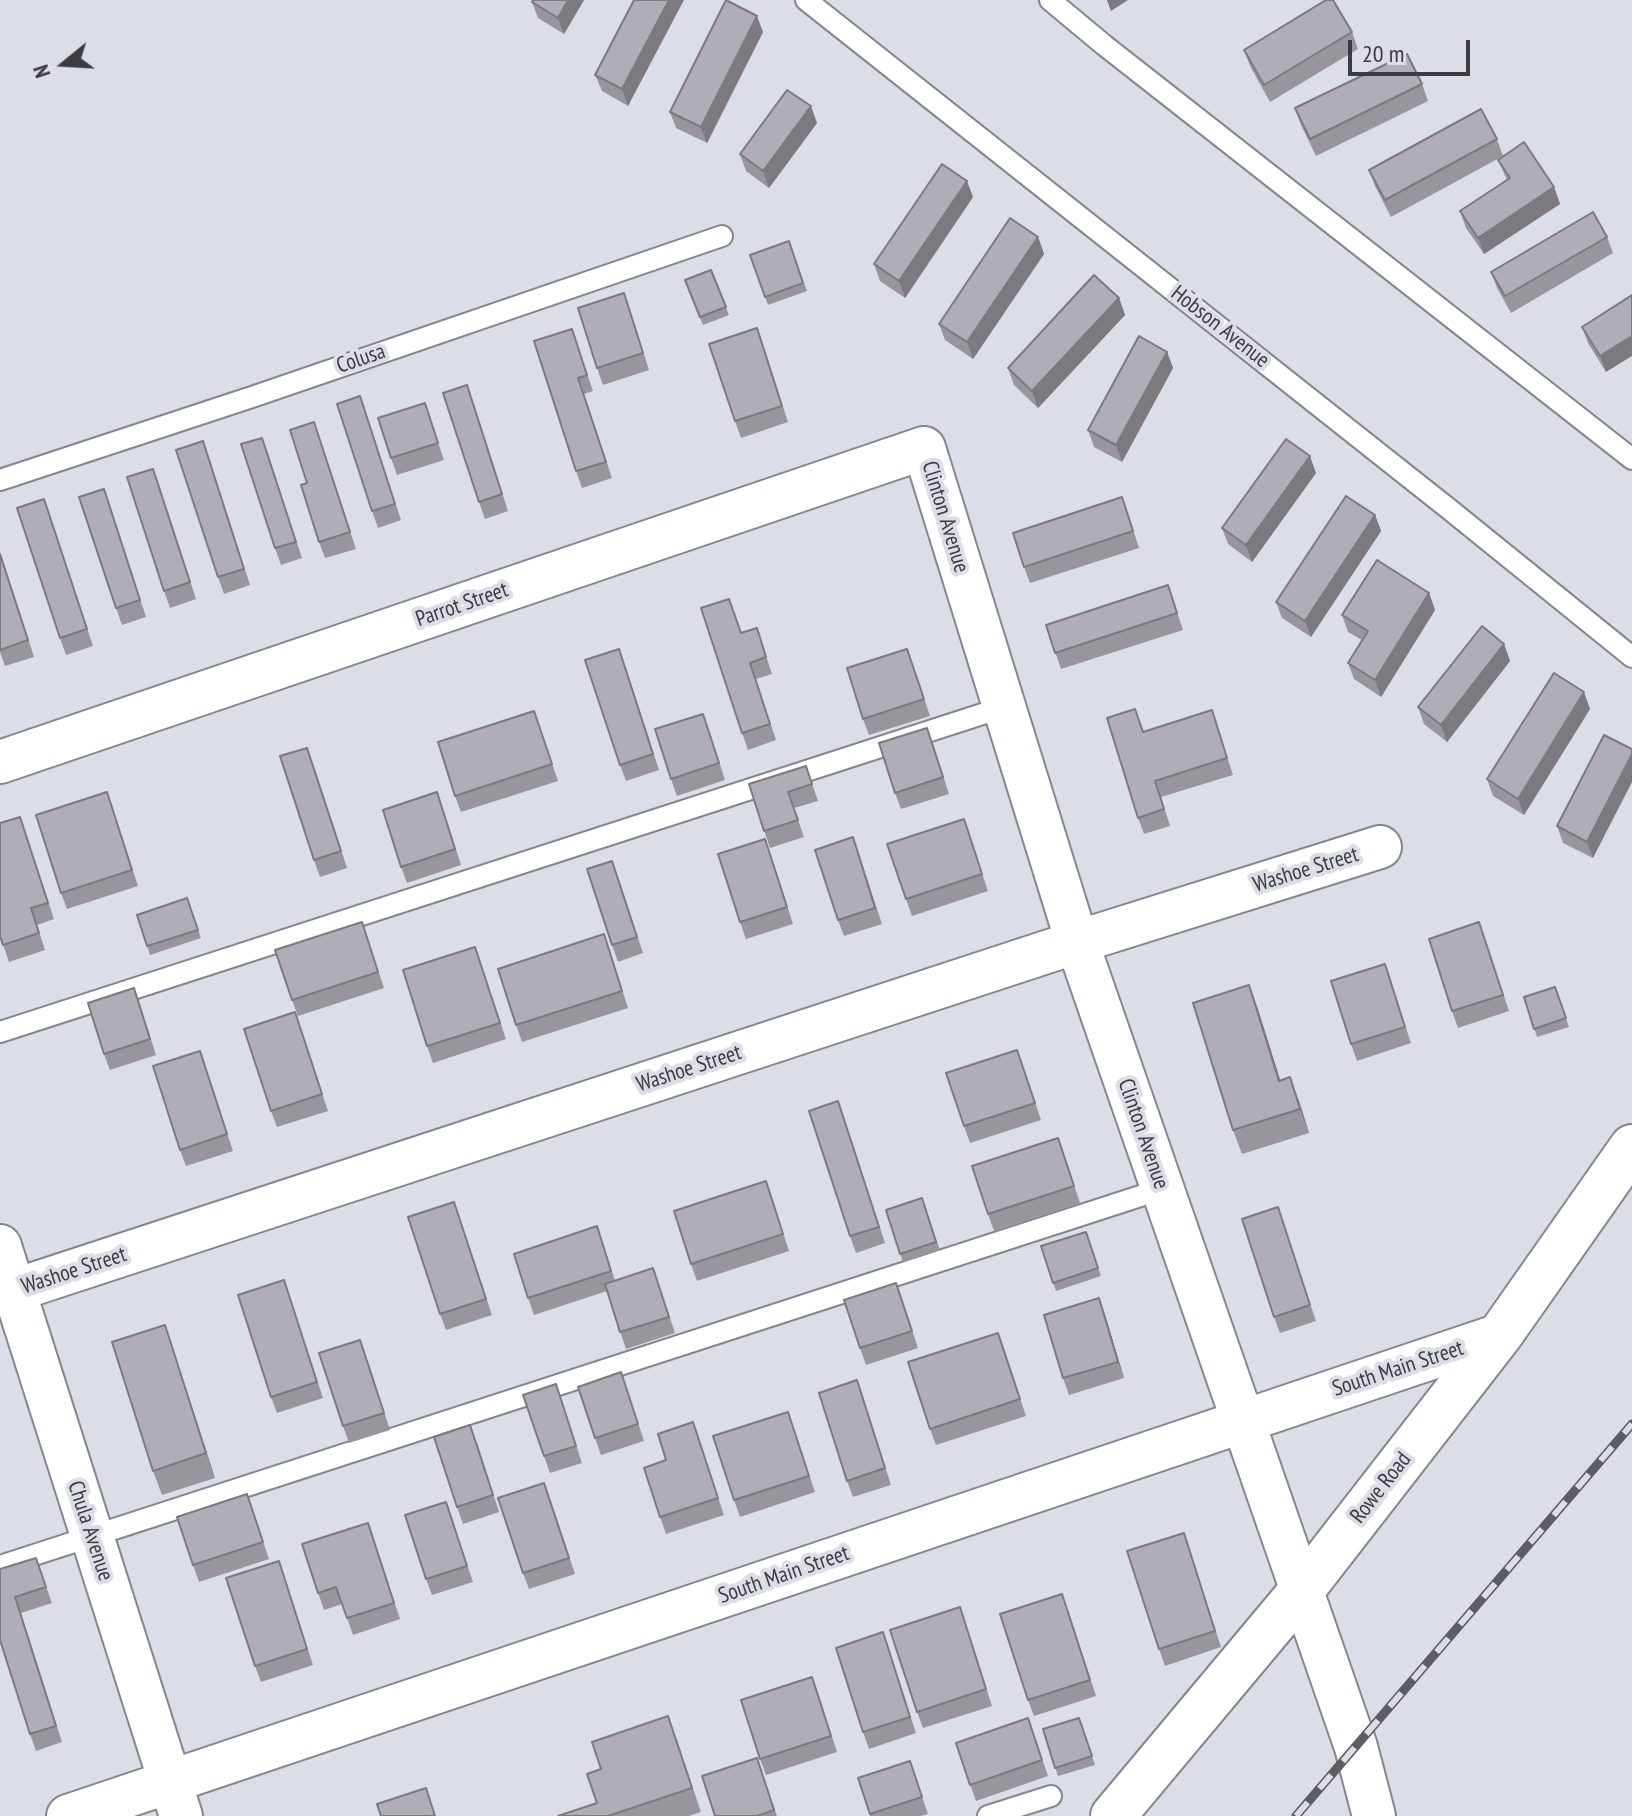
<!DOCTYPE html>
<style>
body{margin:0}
#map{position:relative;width:1632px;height:1816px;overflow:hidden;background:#dcdee7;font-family:"PT Sans Narrow",sans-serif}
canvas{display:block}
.north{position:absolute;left:24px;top:24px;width:80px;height:80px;-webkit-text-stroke:6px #dcdee7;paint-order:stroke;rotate:252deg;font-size:22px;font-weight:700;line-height:32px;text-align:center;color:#3c3c40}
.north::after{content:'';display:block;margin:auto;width:28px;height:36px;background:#3c3c40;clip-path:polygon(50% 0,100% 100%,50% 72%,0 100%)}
.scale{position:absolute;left:1348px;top:40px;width:122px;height:36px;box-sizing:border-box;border:4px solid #3c3c40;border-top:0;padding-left:10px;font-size:24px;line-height:28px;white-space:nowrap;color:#3c3c40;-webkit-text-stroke:6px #dcdee7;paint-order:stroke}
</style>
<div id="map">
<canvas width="1632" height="1816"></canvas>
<div class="north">N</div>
<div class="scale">20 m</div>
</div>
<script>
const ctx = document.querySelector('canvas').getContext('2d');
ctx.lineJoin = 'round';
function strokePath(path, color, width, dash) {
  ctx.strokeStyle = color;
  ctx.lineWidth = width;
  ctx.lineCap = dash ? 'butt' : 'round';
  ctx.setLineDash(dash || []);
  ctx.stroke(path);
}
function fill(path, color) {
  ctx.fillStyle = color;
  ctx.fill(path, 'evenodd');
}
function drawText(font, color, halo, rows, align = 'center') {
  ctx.font = font + ' "PT Sans Narrow",sans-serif';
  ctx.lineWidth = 8;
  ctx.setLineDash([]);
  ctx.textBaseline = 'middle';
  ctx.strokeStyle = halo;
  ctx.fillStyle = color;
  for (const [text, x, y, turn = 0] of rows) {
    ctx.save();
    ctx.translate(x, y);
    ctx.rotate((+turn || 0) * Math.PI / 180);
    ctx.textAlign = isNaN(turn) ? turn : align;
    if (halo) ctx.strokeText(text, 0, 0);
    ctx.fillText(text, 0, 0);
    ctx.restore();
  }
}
const lane = new Path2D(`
 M806 0 1449 509 1632 657
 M1050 0 1104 45 1632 459
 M0 480 252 397 722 236
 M0 1032 1004 707
 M0 1566 1162 1189
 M988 1816 1051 1796`);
const street = new Path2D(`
 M0 762 924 448 1077 942 1356 1747 1374 1816
 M0 1246 181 1816
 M0 1295 1077 942 1380 847
 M68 1816 1500 1335`);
const secondary = new Path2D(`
 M1113 1816 1302 1590 1500 1335 1632 1147`);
strokePath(lane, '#84868e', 24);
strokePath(street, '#84868e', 46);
strokePath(secondary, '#84868e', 48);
strokePath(lane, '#fff', 20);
strokePath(street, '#fff', 42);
strokePath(secondary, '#fff', 44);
const rail = new Path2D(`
 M1296 1816 1632 1424`);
strokePath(rail, '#5d5d62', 9);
strokePath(rail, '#dcdee7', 6, [18]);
fill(new Path2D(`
 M584 0 564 34 538 18 532 2Z
 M634 0 628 106 602 91 595 75Z
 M763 32 707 143 676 128 670 112Z
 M1352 32 1358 49 1270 102 1250 66 1244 50Z
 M1422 84 1428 101 1316 156 1301 125 1295 108Z
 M817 123 769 188 746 171 740 154Z
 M1497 139 1503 156 1391 217 1375 186 1369 170Z
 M1498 160 1554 187 1560 204 1484 254 1466 228 1460 211 1507 180Z
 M973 197 905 298 880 281 874 264Z
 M1038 237 1044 254 973 359 945 340 939 324Z
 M1607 237 1613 253 1511 313 1497 288 1491 272Z
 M789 241 807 291 768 305 750 255Z
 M711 270 729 315 703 325 685 280Z
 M1632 295 1606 372 1588 343 1582 327Z
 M1119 298 1125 315 1038 408 1014 385 1008 368Z
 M630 310 649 370 603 385 597 368Z
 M572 329 593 391 584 394 612 478 582 488 576 471Z
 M763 345 788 422 741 438 735 421Z
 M1167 352 1173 368 1122 462 1094 447 1088 430Z
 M473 402 508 511 485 519 479 502Z
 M425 403 444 460 397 475 391 458Z
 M366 413 401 520 378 528 372 511Z
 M314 422 356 549 325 558 319 542 307 483Z
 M203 441 250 585 224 594 218 577Z
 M268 454 302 558 281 565 275 548Z
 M1316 473 1252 562 1228 544 1222 528Z
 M159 485 196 599 170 608 164 591Z
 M104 489 146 617 122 625 116 608Z
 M44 499 93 646 66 655 60 638Z
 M1128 514 1139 548 1030 583 1024 567Z
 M1375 515 1381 531 1311 637 1282 618 1276 602Z
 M0 552 34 657 5 666 0 652Z
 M1168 585 1183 630 1061 669 1046 625Z
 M1429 593 1435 610 1381 697 1354 679 1348 663 1362 640 1348 632 1342 615Z
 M757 628 772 674 756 679 776 740 748 750 742 733 741 633Z
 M1504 644 1510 661 1447 742 1424 724 1418 707Z
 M625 665 659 770 626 781 620 765Z
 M913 665 930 716 869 735 863 719Z
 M1590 709 1524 815 1493 796 1487 779Z
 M1212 710 1233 775 1161 797 1170 826 1144 834 1138 818 1143 732Z
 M534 711 558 781 461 812 455 796Z
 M709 730 725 780 677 796 671 779Z
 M1604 735 1593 858 1563 843 1557 826Z
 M933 744 949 794 901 809 895 793Z
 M313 764 347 868 320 877 314 860Z
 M806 766 818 801 794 808 804 837 770 848 749 784Z
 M113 809 138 886 67 909 61 893Z
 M443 809 461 865 407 883 401 867Z
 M964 819 988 891 912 916 906 899Z
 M26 833 54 919 37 925 45 950 9 962 0 936Z
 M859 854 882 924 844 936 838 920Z
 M771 855 793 924 746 939 740 922Z
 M618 877 643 953 618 962 612 945Z
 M187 898 201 938 150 955 137 915Z
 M368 939 384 988 298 1016 292 1000Z
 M1485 939 1509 1011 1458 1028 1452 1011Z
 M475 947 506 1039 433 1063 427 1046Z
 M610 951 628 1008 522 1042 516 1025Z
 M1385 964 1411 1043 1357 1061 1351 1044Z
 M1249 985 1280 1080 1299 1101 1309 1133 1242 1154 1233 1130Z
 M1555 987 1569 1027 1537 1037 1524 997Z
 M140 1005 156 1055 110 1070 104 1054Z
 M295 1012 328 1111 277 1127 271 1111Z
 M200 1051 233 1151 186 1166 180 1150Z
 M1023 1066 1041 1120 970 1143 964 1126Z
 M844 1118 885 1243 856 1253 850 1236Z
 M1064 1155 1080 1203 994 1231 988 1214Z
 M766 1181 789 1251 697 1281 691 1264Z
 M922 1198 940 1250 903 1262 886 1210Z
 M1278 1207 1316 1321 1280 1333 1274 1317Z
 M460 1219 492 1315 446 1330 440 1314Z
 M1086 1232 1101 1276 1056 1291 1041 1246Z
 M603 1243 615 1281 659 1285 675 1333 626 1349 607 1291 534 1315 528 1298Z
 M290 1297 323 1398 277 1413 271 1397Z
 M902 1300 918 1348 866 1365 860 1348Z
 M1105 1315 1124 1378 1069 1395 1063 1378Z
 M165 1325 215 1478 162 1495 153 1471Z
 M998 1333 1026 1416 936 1445 930 1429Z
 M366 1356 390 1430 349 1443 343 1426Z
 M857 1380 891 1485 853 1497 847 1481Z
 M556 1384 582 1463 550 1473 544 1456Z
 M627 1389 644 1441 601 1455 595 1438Z
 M788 1412 815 1492 740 1517 734 1500Z
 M693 1422 724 1515 666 1534 660 1517 666 1460Z
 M477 1442 499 1512 463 1524 457 1507Z
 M247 1494 269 1559 199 1582 193 1565Z
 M550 1499 575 1574 529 1589 523 1573Z
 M446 1502 473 1582 432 1595 426 1579Z
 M1184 1533 1221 1647 1165 1666 1159 1649Z
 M374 1540 400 1619 353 1635 342 1604 324 1610 318 1593Z
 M36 1558 52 1603 21 1613 62 1742 36 1751 30 1734 0 1569Z
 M279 1561 313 1665 261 1682 255 1666Z
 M960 1607 992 1706 923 1728 917 1712Z
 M1068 1610 1096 1696 1034 1716 1028 1700Z
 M883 1632 916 1733 869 1749 863 1732Z
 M818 1693 837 1752 766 1775 760 1759Z
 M1028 1718 1048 1776 976 1801 956 1743Z
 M1079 1718 1095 1765 1058 1776 1043 1729Z
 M677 1740 701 1812 689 1816H558L597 1803Z
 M757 1758 777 1816H715Z
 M910 1761 928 1814 921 1816H870L858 1778Z`), '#98959d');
fill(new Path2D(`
 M568 0H584L564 34 558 18Z
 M669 0H684L628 106 622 89Z
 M1107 0H1128L1111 11Z
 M757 16 763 32 707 143 701 127Z
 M811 106 817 123 769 188 763 171Z
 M967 181 973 197 905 298 899 281Z
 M1554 187 1560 204 1484 254 1478 238Z
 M1038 237 1044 254 973 359 967 342Z
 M1119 298 1125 315 1038 408 1032 391Z
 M1632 336V356L1606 372 1600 356Z
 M1167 352 1173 368 1122 462 1116 445Z
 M1310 456 1316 473 1252 562 1246 545Z
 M1375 515 1381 531 1311 637 1305 621Z
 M1429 593 1435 610 1381 697 1375 680Z
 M1504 644 1510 661 1447 742 1441 725Z
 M1584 692 1590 709 1524 815 1518 799Z
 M1632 754V782L1593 858 1587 842Z
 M1249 985 1258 1009 1288 1105 1279 1081Z
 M1290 1077 1299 1101 1309 1133 1300 1109Z
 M1099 1298 1105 1315 1124 1378 1118 1362Z
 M165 1325 173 1349 215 1478 206 1453Z`), '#7c797f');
const building = new Path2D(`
 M533 0H568L558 18 532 2Z
 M634 0H669L622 89 595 75Z
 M726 0 757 16 701 127 670 112Z
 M1326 0H1333L1352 32 1264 85 1244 50Z
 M1407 54 1422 84 1310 139 1295 108Z
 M787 90 811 106 763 171 740 154Z
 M1481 109 1497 139 1385 200 1369 170Z
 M1524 142 1554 187 1478 238 1460 211 1510 178 1498 160Z
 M942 164 967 181 899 281 874 264Z
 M1593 212 1607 237 1505 296 1491 272Z
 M1010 218 1038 237 967 342 939 324Z
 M789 241 803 283 765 297 750 255Z
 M711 270 726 307 700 317 685 280Z
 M1094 275 1119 298 1032 391 1008 368Z
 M624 293 643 353 597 368 578 308Z
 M1632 295V336L1600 356 1582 327Z
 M757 328 782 406 735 421 709 344Z
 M572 329 587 375 578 378 606 462 576 471 534 341Z
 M1139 336 1167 352 1116 445 1088 430Z
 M467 385 502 494 479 502 443 393Z
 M360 396 395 504 372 511 337 404Z
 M425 403 438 443 391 458 378 418Z
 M314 422 350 532 319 542 301 485 307 483 290 430Z
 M262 438 296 542 275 548 241 444Z
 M1286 439 1310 456 1246 545 1222 528Z
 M203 441 244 569 218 577 176 450Z
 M153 469 190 582 164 591 127 477Z
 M104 489 140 600 116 608 79 497Z
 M1346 496 1375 515 1305 621 1276 602Z
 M1122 497 1133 531 1024 567 1013 533Z
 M44 499 87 629 60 638 17 508Z
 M0 554 28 640 0 650Z
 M1377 560 1429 593 1375 680 1348 663 1368 631 1342 615Z
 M1168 585 1177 613 1055 653 1046 625Z
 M729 599 741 633 757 628 766 657 750 663 770 724 742 733 701 608Z
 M1482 626 1504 644 1441 725 1418 707Z
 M619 649 653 754 620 765 585 660Z
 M907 649 924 699 863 719 847 668Z
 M1554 673 1584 692 1518 799 1487 779Z
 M1135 709 1143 732 1212 710 1227 758 1155 781 1164 809 1138 818 1107 718Z
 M534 711 552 764 455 796 438 742Z
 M703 714 719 763 671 779 655 729Z
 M927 728 943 777 895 793 879 743Z
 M1604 735 1632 749V754L1587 842 1557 826Z
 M307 748 341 851 314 860 280 756Z
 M806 766 812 784 788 792 798 820 764 831 749 784Z
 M107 792 132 870 61 893 36 815Z
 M437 792 455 849 401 867 383 810Z
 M20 817 48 903 31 908 39 933 3 945 0 936V823Z
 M964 819 982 874 906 899 887 844Z
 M853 837 875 908 838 920 815 850Z
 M765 839 787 907 740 922 718 854Z
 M612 861 637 937 612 945 587 869Z
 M187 898 198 930 147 946 137 915Z
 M362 922 378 972 292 1000 275 950Z
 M1479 922 1503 995 1452 1011 1429 939Z
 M604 934 622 991 516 1025 498 969Z
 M475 947 500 1023 427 1046 403 970Z
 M1385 964 1405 1027 1351 1044 1331 981Z
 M1249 985 1279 1081 1290 1077 1300 1109 1233 1130 1193 1003Z
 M1555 987 1566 1018 1534 1029 1524 997Z
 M134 988 150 1039 104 1054 88 1003Z
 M295 1012 322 1094 271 1111 244 1029Z
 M1017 1050 1035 1103 964 1126 946 1073Z
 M200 1051 227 1134 180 1150 153 1066Z
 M838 1101 879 1227 850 1236 809 1111Z
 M1058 1138 1074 1186 988 1214 972 1166Z
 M766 1181 783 1234 691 1264 674 1211Z
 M922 1198 936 1242 900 1254 886 1210Z
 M454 1202 486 1299 440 1314 408 1217Z
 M1278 1207 1310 1305 1274 1317 1242 1219Z
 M597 1226 611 1271 528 1298 514 1254Z
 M1086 1232 1098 1268 1053 1283 1041 1246Z
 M653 1268 669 1317 620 1332 605 1284Z
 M284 1280 317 1382 271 1397 238 1295Z
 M896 1283 912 1331 860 1348 844 1300Z
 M1099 1298 1118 1362 1063 1378 1044 1315Z
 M165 1325 206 1453 153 1471 112 1342Z
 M998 1333 1020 1399 930 1429 908 1362Z
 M360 1340 384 1413 343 1426 319 1353Z
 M621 1372 638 1424 595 1438 578 1387Z
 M857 1380 885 1468 847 1481 819 1393Z
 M556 1384 576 1446 544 1456 523 1395Z
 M788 1412 809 1476 734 1500 713 1436Z
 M693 1422 718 1498 660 1517 644 1468 666 1460 658 1434Z
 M470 1425 493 1495 457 1507 434 1437Z
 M544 1483 569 1558 523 1573 498 1498Z
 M247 1494 263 1542 193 1565 177 1517Z
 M446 1502 467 1566 426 1579 405 1515Z
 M368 1523 394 1603 347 1618 336 1587 318 1593 302 1544Z
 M1184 1533 1215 1631 1159 1649 1127 1551Z
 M36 1558 46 1587 15 1597 56 1726 30 1734 0 1640V1569Z
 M279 1561 307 1649 255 1666 226 1578Z
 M1062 1594 1090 1680 1028 1700 1000 1614Z
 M960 1607 986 1689 917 1712 890 1630Z
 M883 1632 910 1717 863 1732 836 1648Z
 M812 1677 831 1736 760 1759 741 1700Z
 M668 1716 692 1788 608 1816H558L597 1803 587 1774 601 1769 592 1742Z
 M1028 1718 1042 1760 970 1785 956 1743Z
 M1079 1718 1092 1756 1055 1768 1043 1729Z
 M757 1758 774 1810 757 1816H715L702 1776Z
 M910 1761 922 1797 870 1814 858 1778Z
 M426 1788 435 1816H381L377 1804Z`);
fill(building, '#b1adb6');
strokePath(building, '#7c797f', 2);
drawText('22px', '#3c3c40', '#dcdee7', [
 ["Hobson Avenue",1220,327,38],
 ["Colusa",361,359,-19],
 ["Clinton Avenue",945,517,73],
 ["Parrot Street",462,605,-19],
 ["Washoe Street",1306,870,-17],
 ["Washoe Street",689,1069,-18],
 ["Clinton Avenue",1143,1134,71],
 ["Washoe Street",74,1271,-18],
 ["South Main Street",1398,1369,-18],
 ["Rowe Road",1381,1488,-52],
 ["Chula Avenue",90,1531,72],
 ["South Main Street",784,1575,-19]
]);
</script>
